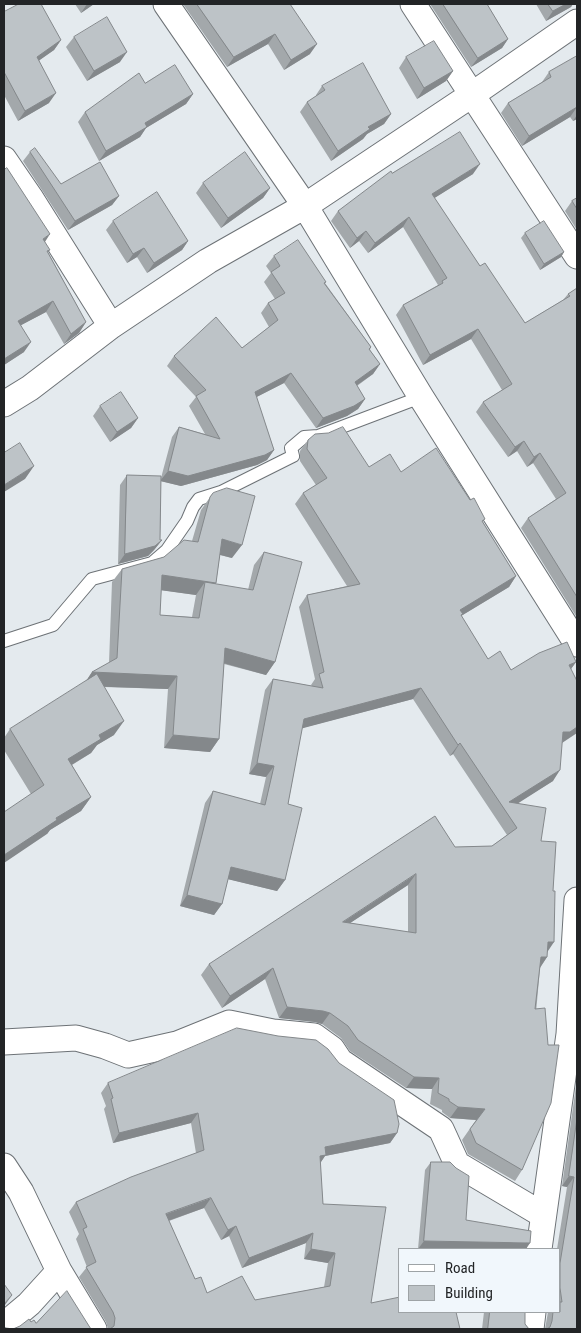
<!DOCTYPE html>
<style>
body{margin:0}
#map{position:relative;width:581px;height:1333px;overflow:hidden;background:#e4eaee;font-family:"Roboto Condensed",sans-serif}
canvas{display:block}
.frame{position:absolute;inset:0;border:5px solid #222426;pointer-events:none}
.legend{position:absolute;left:398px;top:1248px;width:162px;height:65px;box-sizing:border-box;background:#f1f7fc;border:1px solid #9ea3a6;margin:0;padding:6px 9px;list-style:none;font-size:15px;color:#222426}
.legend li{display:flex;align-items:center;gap:10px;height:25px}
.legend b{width:25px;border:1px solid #9ea3a6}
</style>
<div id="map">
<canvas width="581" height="1333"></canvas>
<div class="frame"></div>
<ul class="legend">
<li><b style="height:6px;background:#fff"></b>Road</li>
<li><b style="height:14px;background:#bdc3c7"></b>Building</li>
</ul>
</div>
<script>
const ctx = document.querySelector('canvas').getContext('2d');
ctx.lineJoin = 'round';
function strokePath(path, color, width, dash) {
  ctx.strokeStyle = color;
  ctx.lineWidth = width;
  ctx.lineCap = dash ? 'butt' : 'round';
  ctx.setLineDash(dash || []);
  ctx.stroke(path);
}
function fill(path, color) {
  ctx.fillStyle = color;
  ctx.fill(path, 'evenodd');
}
const service = new Path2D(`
 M4 641 53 625 92 579 152 563 167 550 187 521 193 507 199 499 221 492 293 456 291 448 304 437 318 436 421 397`);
const minor = new Path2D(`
 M166 4 305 206 421 397 577 644
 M413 4 577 256
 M4 159 30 197 111 326
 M4 404 30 388 111 326 208 261 305 206 473 94 577 22
 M4 1042 76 1038 105 1046 128 1055 177 1044 229 1023 273 1032 314 1036 332 1049 340 1061 441 1129 457 1164 543 1215
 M4 1166 21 1192 59 1271 94 1329
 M539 1249 569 1034 577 900
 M4 1325 29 1304 59 1271
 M531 1329 533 1312`);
strokePath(service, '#6d7276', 14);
strokePath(minor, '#6d7276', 27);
strokePath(service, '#fff', 12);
strokePath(minor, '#fff', 25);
fill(new Path2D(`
 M75 4H94L81 13Z
 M183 4H290L310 54 284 70 268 44 227 67Z
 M430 4H487L508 39 502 48 471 67Z
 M536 4H573L571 7 546 21Z
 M4 12 61 40 54 50 39 60 49 103 18 121 4 95Z
 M74 37 120 62 87 81 66 47Z
 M577 56V119L573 121 570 117 522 146 501 113 508 103 542 82 549 72Z
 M406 57 453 71 446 81 417 99 399 68Z
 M145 83 193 94 186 104 146 128 140 137 99 161 78 122 85 112Z
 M322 86 391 114 384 124 367 134 363 139 331 161 300 112 307 102 316 96V95Z
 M30 152 61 184 119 196 112 205 68 230 23 161Z
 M392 173 473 174 434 198 480 266 525 323 563 300 568 294 577 288V615L576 616 521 528 528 518 556 499 533 463 527 467 517 451 508 457 476 412 483 402 502 390 471 339 423 365 396 315 403 305 438 285 403 227 368 253 359 241 350 248 331 221 338 211Z
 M203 183 270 188 263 198 221 228 196 193Z
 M577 198V230L565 211 572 201Z
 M113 221 188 241 182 250 147 273 137 257 127 263 106 230Z
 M525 233 564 252 561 257 540 270 521 238Z
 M45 242 48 252 86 322 79 333 64 344 46 312 21 325 24 352 4 365Z
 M274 256 326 282 325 283 371 347 370 350 380 364 373 374 357 386 365 399 358 409 347 416 316 428 284 383 256 397 274 450 267 460 257 465 181 486 161 481 160 540H162L154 550 148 556 118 564 120 485 127 475 161 478 172 437 179 427 205 434 189 406 196 397 167 366 174 356 242 348 269 327 261 313 268 303 275 299 264 282 271 273 266 266Z
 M100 406 138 418 131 428 110 442 93 416Z
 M308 440 369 467 401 472 483 522 516 576 509 587 461 616 488 659 511 670 576 662 571 669 562 743 553 781 517 803 541 841 547 951V957L540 968 522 1170 515 1181 468 1154 462 1140 476 1120 450 1118 442 1112V1110L430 1104 432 1089 406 1088 350 1051 341 1038 322 1024 315 1022 279 1018 265 979 222 1008 201 975 209 964 455 847 492 846 507 835 453 754 450 756 413 699 302 728 288 804 285 880 277 891 228 879 222 904 214 915 180 906 205 803 213 791 260 804 266 777 249 774 265 690 273 679 312 686 311 685 315 679 299 607 307 595 347 586 295 504 303 493 316 485 300 461V451ZM408 885V932L350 923Z
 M213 493 232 558 220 555 216 583 215 584 248 590 254 565 264 552 275 662 266 675 224 664 219 739 210 752 164 748 168 689 104 687 114 735 97 745 91 753 72 765 91 797 81 811 50 830 47 834 31 794 4 750V738L10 729 86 681 92 672 109 663 112 582 122 569 164 557 192 541 201 510ZM161 590 196 595 192 617 160 615Z
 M339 1063 397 1133 390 1143 325 1156 320 1163 323 1204 371 1303 460 1329H108L106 1322 79 1277 87 1267 76 1239 79 1234 69 1212 76 1202 196 1153 191 1123 113 1143 104 1109 106 1106 101 1093 108 1083ZM204 1208 221 1240 229 1236 242 1268 306 1243 304 1259 328 1263 324 1287 255 1300 207 1293 195 1279 169 1221Z
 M577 1079V1329H545L548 1312H560V1249H557L567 1187 562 1186Z
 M431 1162 466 1220 526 1249H418L425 1170Z
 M484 1312H525V1324L529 1329H482Z`), '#a3a8ab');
fill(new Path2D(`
 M87 4H94L81 13Z
 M566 4H573L571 7 546 21 553 11Z
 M275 34 268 44 227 67 234 57Z
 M508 39 502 48 471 67 478 58Z
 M61 40 54 50 30 67 37 57Z
 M317 44 310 54 284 70 291 60Z
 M127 52 120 62 87 81 94 71Z
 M453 71 446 81 417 99 424 88Z
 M56 93 49 103 18 121 25 111Z
 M193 94 186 104 146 128 140 137 99 161 106 151 145 123Z
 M577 107 570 117 522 146 529 136Z
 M391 114 384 124 367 134 363 139 331 161 338 151 368 127Z
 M577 115V119L573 121Z
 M480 164 473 174 425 204 432 194Z
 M270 188 263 198 221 228 228 218Z
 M119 196 112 205 68 230 75 221Z
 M409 217 403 227 368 253 375 243Z
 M366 231 359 241 350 248 357 238Z
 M50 234 43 245V239Z
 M188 241 182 250 147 273 154 263Z
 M144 248 137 257 127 263 133 254Z
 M564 252 561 257 540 270 544 264Z
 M53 301 46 312 10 331 18 321Z
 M86 322 79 333 64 344 71 334Z
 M478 329 471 339 423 365 430 355Z
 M31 342 24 352 4 365V359Z
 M380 364 373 374 347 392 355 382Z
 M291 373 284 383 247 402 255 392Z
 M365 399 358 409 347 416 316 428 323 418Z
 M138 418 131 428 110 442 117 432Z
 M524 441 517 451 508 457 515 447Z
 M274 450 267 460 257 465 181 486 160 481 168 471Z
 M540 453 533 463 527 467 534 457Z
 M34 466 25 479 4 492V485Z
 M222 539 242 545 232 558 213 553Z
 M162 540 154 550 148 556 118 564 125 554Z
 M162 575 216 583 207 596 205 582 196 595 152 589Z
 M516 576 509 587 461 616 455 625 460 610Z
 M225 648 275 662 266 675 216 661Z
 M576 662 568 673 569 665Z
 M92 672 177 676 168 689 83 686Z
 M421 688 413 699 296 730 304 719Z
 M124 721 114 735 97 745 91 753 58 773 68 759 99 735Z
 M577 727V733L562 743 563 732Z
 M173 735 219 739 210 752 164 748Z
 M460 743 453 754 450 756 458 745Z
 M257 763 274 766 266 777 249 774Z
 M560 770 553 781 506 811 509 802Z
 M91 797 81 811 50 830 47 834 4 863V855L56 818Z
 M231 867 285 880 277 891 223 878Z
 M416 874 408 885 335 933 343 922Z
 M187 895 222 904 214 915 180 906Z
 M548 942H554L546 954Z
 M541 957H547L539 969Z
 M273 968 265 979 222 1008 230 996Z
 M287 1007 323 1011 330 1013 322 1024 315 1022 279 1018Z
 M414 1077 439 1078 432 1089 406 1088Z
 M458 1107 485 1109 477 1120 450 1118Z
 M198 1113 191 1123 113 1143 119 1133Z
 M397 1133 390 1143 325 1156 319 1165 313 1166 325 1147Z
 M569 1176 574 1177 567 1187 562 1186Z
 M211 1198 204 1208 159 1224 166 1214Z
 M236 1226 229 1236 221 1240 228 1230Z
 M313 1233 306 1243 242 1268 249 1258Z
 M424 1241 530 1243 526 1249H418Z
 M311 1249 335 1253 328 1263 304 1259Z
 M12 1295 5 1305 4 1307V1304Z`), '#84888b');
const building = new Path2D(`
 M19 4H41L61 40 37 57 56 93 25 111 4 72V12Z
 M197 4H290L317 44 291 60 275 34 234 57Z
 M443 4H487L508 39 478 58Z
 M548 4H566L553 11Z
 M107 17 127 52 94 71 74 37Z
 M434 41 453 71 424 88 406 57Z
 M577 56V107L529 136 508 103 551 77 549 72Z
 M363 63 391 114 368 127 370 129 338 151 307 102 325 90 322 86Z
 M175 65 193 94 145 123 147 127 106 151 85 112 139 73 145 83Z
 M460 132 480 164 432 194 480 266 485 263 525 323 570 296 568 294 577 288V597L528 518 566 493 540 453 534 457 524 441 515 447 483 402 512 384 478 329 430 355 403 305 443 283 442 281 447 278 409 217 375 243 366 231 357 238 338 211 391 171 392 173Z
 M35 148 61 184 100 162 119 196 75 221 30 152Z
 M245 152 270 188 228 218 203 183Z
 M7 168 50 234 43 239 50 250 47 251 86 322 71 334 53 301 18 321 31 342 4 359V170Z
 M157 192 188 241 154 263 144 248 133 254 113 221Z
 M577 198V209L572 201Z
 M544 221 564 252 544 264 525 233Z
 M298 240 326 282 324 283 371 347 369 349 380 364 355 382 365 399 354 406 323 418 291 373 255 392 274 450 265 455 188 476 168 471 179 427 220 439 196 396 206 390 174 356 216 317 242 348 278 320 268 303 285 293 271 272 280 266 274 256Z
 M121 392 138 418 117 432 100 406Z
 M343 427 369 467 390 454 401 472 436 448 470 500 474 498 485 519 482 521 516 576 460 610 463 614 461 615 488 659 500 651 511 670 539 653 567 642 576 662 569 665 577 681V727L570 732H563L560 770 509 802 546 808 541 841 556 842 553 891H555L554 942H548L547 957H541L535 1009 545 1008 548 1045H559L551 1103 522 1170 476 1143 470 1129 485 1109 458 1107 449 1101V1099L438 1093 439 1078 414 1077 358 1040 348 1026 330 1013 323 1011 287 1007 273 968 230 996 209 964 435 816 455 847 492 846 517 828 460 743 458 745 421 688 304 719 288 804 302 808 285 880 231 867 222 904 187 895 213 791 265 805 274 766 257 763 273 679 323 688 319 674 324 672 307 595 360 584 303 493 327 478 307 449 308 440 315 434 328 433ZM416 874V933L343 922Z
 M20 443 34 466 4 485V453Z
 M127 475 161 476 160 540H162L155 546 125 554Z
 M227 488 255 496 242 545 222 539 216 583 162 575 160 615 199 618 205 582 253 590 264 552 302 562 275 662 225 648 219 739 173 735 177 676 92 672 117 658 122 569 164 557 184 540 198 542 210 497 213 493Z
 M97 674 124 721 99 735 101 739 68 759 91 797 56 818 57 820 4 855V812L44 785 10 729Z
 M237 1028 278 1036 316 1040 328 1049 339 1063 394 1100 399 1124 397 1133 325 1147 326 1155 320 1156 323 1204 386 1207 371 1303 400 1297V1312H456L460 1329H110L114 1326 115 1318 113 1312 86 1267 96 1262 83 1229 87 1227 76 1202 131 1177 204 1150 198 1113 119 1133 111 1099 113 1098 108 1083ZM211 1198 228 1230 236 1226 249 1258 313 1233 311 1249 335 1253 330 1286 255 1300 242 1276 207 1293 201 1277 195 1279 166 1214Z
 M577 1119V1329H547L550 1327 552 1321 553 1312H560V1302H562L560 1288V1263L574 1177 569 1176Z
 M431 1162H450L456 1168 469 1176 466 1220 531 1231 530 1243 424 1241Z
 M4 1284 12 1295 4 1304Z
 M67 1291 89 1326 91 1329H4V1327L6 1328 13 1329 20 1326 29 1319 31 1322 34 1320 36 1323Z
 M490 1312H525V1324L529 1329H488Z`);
fill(building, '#bdc3c7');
strokePath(building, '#84888b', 1);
</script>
